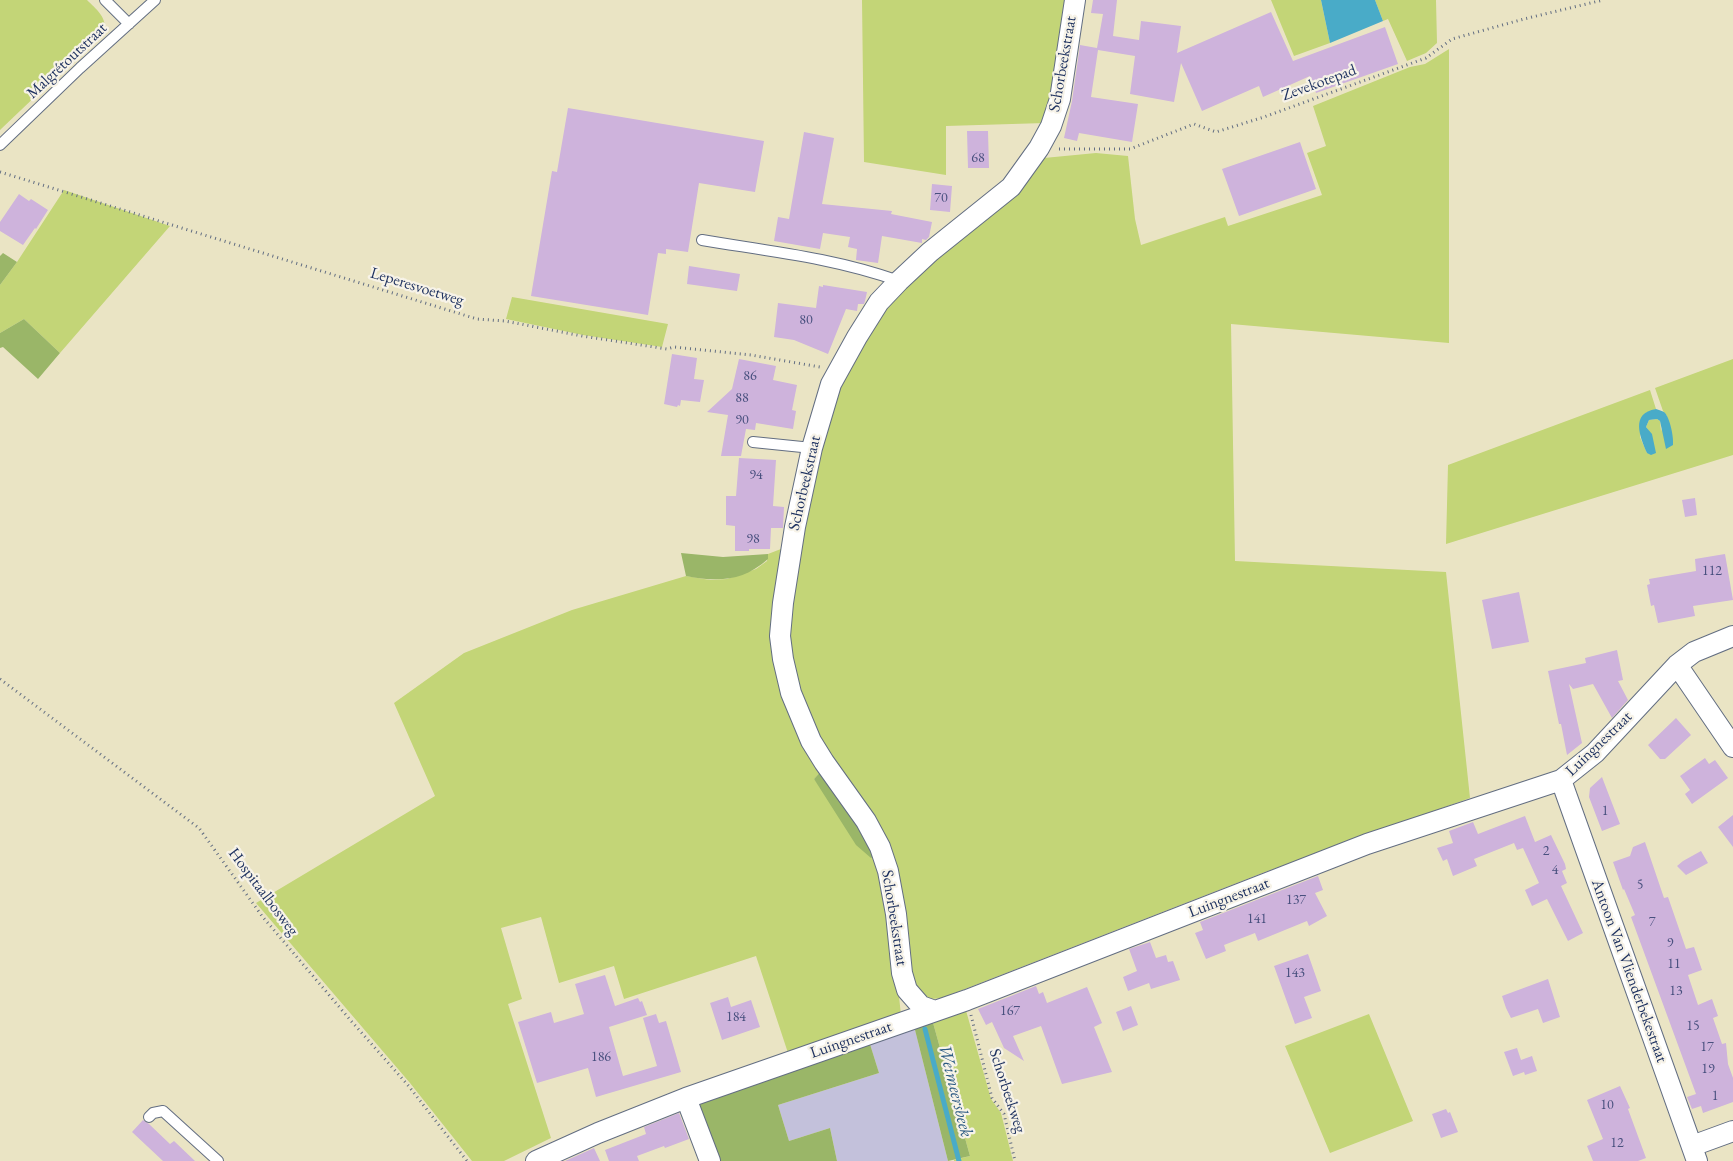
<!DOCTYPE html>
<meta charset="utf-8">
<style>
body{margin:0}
canvas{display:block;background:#eae4c4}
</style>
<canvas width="1733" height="1161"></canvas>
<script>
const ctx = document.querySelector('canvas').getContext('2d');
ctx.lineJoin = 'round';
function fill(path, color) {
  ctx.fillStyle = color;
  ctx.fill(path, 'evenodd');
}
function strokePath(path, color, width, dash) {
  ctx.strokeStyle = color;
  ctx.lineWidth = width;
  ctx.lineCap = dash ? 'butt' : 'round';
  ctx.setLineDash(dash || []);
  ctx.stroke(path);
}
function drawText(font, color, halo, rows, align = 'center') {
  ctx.font = font + ' "EB Garamond",serif';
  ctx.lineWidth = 4.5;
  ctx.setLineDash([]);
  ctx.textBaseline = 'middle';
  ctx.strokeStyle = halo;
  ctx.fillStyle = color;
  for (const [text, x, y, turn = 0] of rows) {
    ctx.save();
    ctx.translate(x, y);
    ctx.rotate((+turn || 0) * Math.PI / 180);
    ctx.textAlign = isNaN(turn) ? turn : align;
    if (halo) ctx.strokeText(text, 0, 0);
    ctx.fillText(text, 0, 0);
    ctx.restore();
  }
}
fill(new Path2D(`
 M914 1026 948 1161H837L830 1128 789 1141 778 1105 879 1073 869 1041Z`), '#c3c1db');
fill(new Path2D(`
 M0 0H87C96 9 106 16 105 30L0 130Z
 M862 0H1069L1045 123 946 126V175L864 162Z
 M1271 0H1321L1330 43 1294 56Z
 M1375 0H1436L1437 43 1426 53 1407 61 1388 19 1383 21Z
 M1449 49V343L1231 324 1235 561 1446 572 1470 798 1265 872 942 998 931 999 923 997 909 977 900 895 821 744 806 709 791 661 788 629 811 484 830 408 848 369 877 317 916 275 1044 158 1096 153 1128 156 1135 219 1141 245 1225 217 1228 226 1322 195 1307 153 1326 146 1313 106 1410 67 1425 64Z
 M64 190 170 226 60 353 24 319 0 333V285L17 262Z
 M512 297 668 324 662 347 583 335 506 319Z
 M1733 359V455L1446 544 1448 465 1650 390 1656 409 1646 413 1642 418 1640 437 1647 453 1649 431 1646 427 1649 420 1657 419 1660 421 1661 431 1667 416 1663 411 1655 388Z
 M786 547 774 647 823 769 814 779 877 854 896 969 901 1015 788 1053 756 956 624 999 614 966 559 983 541 917 501 928 522 999 508 1004 551 1138 504 1161H472L410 1083 256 903 435 796 394 703 464 653 572 610 686 576 710 580 727 579 756 569 767 561 768 554Z
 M965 1007 991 1099 1001 1113 1013 1161H954V1160L970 1156 932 1019Z
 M1369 1014 1413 1121 1330 1153 1285 1046Z`), '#c3d577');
fill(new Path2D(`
 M3 253 17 262 0 285V256Z
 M24 319 60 353 38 379 3 347 0 348V333Z
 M681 553 723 557 768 554V559C742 582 718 582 686 576Z
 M823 769 877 854 871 858 856 845 814 779Z
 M932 1019 970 1156 948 1161 914 1026Z
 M869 1041 879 1073 778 1105 789 1141 830 1128 837 1161H716L699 1112V1101Z`), '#9ab668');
fill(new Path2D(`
 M1321 0H1375L1383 21 1330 43Z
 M1656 409C1659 410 1662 411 1664 412 1670 417 1674 438 1673 445L1666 449 1660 421 1657 419 1649 420 1646 427 1652 434 1656 453 1651 455 1647 453C1640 437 1630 413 1656 409Z`), '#49abc8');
strokePath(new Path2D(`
 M925 1029 959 1161`), '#49abc8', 5);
fill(new Path2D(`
 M1093 0H1117L1113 36 1139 40 1141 21 1181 26 1177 53 1271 12 1293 61 1385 27 1398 64 1316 93 1310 76 1263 97 1259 86 1202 111 1181 63 1174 102 1130 94 1135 56 1098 50 1091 97 1138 104 1132 142 1079 133 1077 141 1064 138 1072 101 1080 45 1097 48 1103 14 1091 13Z
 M568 108 764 141 755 192 699 183 688 252 666 249V254L658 253 648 315 531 296 552 171 557 172Z
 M967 131H988L989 168H968Z
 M804 132 834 138 822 204 892 211 891 214 932 222 929 237 926 240 922 239V243L882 236 878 263 856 260 857 249 848 247 850 237 823 233 820 249 774 241 778 217 789 219Z
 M1300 142 1316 189 1239 216 1222 169Z
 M932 184 952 186 950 212 930 210Z
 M19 194 29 201 31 199 48 210 36 229 35 228 23 245 0 231V222Z
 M689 266 740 274 737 291 687 284Z
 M823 285 867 292 865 301 864 304H858L857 311 846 309 828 354 794 340 774 337 778 303 816 308 819 286 823 287Z
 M672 354 697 358 694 379 704 380 700 402 681 400 680 406 678 405 677 407 664 404Z
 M739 359 776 366 773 380 797 385 792 410 796 411 793 429 756 423 755 430 746 429 741 456H721L728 415 707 412 732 389Z
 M739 458 776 460 773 506 784 507 783 528H771L770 549H749V551H735V526L726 525V496H736Z
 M1695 498 1697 515 1685 517 1682 500Z
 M1725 554 1733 600 1693 606 1695 616 1658 623 1654 605 1651 606 1647 585 1650 584 1649 579 1696 571 1695 559Z
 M1519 592 1529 642 1492 649 1482 600Z
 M1617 650 1623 680 1618 681 1628 700 1612 718 1593 684 1573 689 1569 684 1582 743 1567 755 1561 724H1559L1548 671 1586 663 1585 658Z
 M1676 718 1691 735 1665 759H1660L1648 745Z
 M1705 758 1709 764 1715 760 1728 778 1692 804 1685 794 1690 790 1680 776Z
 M1602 777 1620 824 1602 831 1589 797 1590 788Z
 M1733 815V847L1718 827Z
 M1525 816 1535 842 1551 835 1565 864 1566 869 1562 871 1567 883 1561 886 1583 933 1568 941 1547 899 1532 906 1525 890 1539 883 1523 848 1517 850 1514 843 1474 859 1477 866 1453 876 1447 859 1443 861 1437 848 1453 843 1449 831 1473 822 1478 834Z
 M1645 842 1664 898 1668 897 1686 949 1694 947 1702 970 1688 975 1698 1005 1712 999 1718 1016 1713 1018 1722 1044 1726 1043 1728 1064 1733 1078V1102L1703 1113 1701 1106 1692 1109 1687 1097 1696 1094 1631 917 1635 915 1624 889 1623 890 1613 862 1630 856 1633 847Z
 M1701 851 1708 863 1686 875 1677 866 1683 861Z
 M1318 876 1323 890 1315 893 1327 916 1309 926 1307 921 1258 941 1255 933 1224 945 1226 951 1206 959 1195 933 1203 930 1200 922Z
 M1150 942 1156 958 1166 955 1168 962 1173 961 1180 980 1151 989 1149 983 1128 991 1123 977 1137 971 1129 949Z
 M1308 954 1321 991 1304 997 1312 1018 1295 1024 1274 966Z
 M605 975 615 1006 638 998 640 1002 642 1001 647 1015 609 1027 623 1076 657 1066 643 1018 656 1014 659 1023 666 1021 681 1072 596 1097 588 1068 537 1083 518 1022 551 1012 554 1023 584 1014 575 984Z
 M1548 979 1560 1017 1543 1023 1538 1009 1511 1018 1506 1008 1502 996Z
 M1036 986 1039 994 1043 992 1047 1003 1087 987 1102 1023 1094 1027 1112 1072 1062 1084 1041 1026 1013 1036 1024 1061 1004 1048 992 1022 986 1025 978 1009Z
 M728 997 731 1007 751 1000 760 1027 722 1040 710 1003Z
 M1131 1006 1138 1025 1123 1031 1116 1012Z
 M1517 1048 1521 1060 1532 1056 1537 1071 1525 1075 1524 1072 1513 1076 1504 1052Z
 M1620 1086 1630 1108 1628 1109 1646 1158 1638 1161H1593L1587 1146 1603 1139 1587 1100Z
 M1446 1109 1448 1113 1450 1112 1458 1132 1441 1138 1432 1114Z
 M679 1113 689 1139 665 1148 664 1146 637 1156 639 1161H609L605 1150 646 1134 644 1127Z
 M143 1120 149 1124 170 1144 174 1141 195 1161H163L132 1132Z
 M594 1148 600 1161H565Z`), '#ceb3dc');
const service = new Path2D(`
 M105 0 129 24
 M0 145 80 68 155 0
 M702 240C768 251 835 258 899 281
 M753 442 812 448
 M149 1117 153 1113 163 1111 218 1161`);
const minor = new Path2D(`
 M1677 665 1733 747
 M1561 780 1697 1161
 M935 1011 921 1006 907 990 902 973 896 914 888 871 880 847 866 821 824 762 811 741 791 693 783 659 780 636 783 603 795 527 812 448 831 384 857 337 879 302 899 281 930 252 1011 187 1039 148 1051 126 1060 99 1075 0
 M686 1098 710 1161
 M1692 1146 1733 1131
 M536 1161 598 1133 686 1098 967 1000 1367 844 1561 780 1595 753 1677 665 1694 652 1733 636`);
strokePath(service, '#636e82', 12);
strokePath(minor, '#636e82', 22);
strokePath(new Path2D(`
 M1059 149H1130L1194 124 1216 132 1264 117 1426 58 1452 39 1524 19 1603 0
 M0 172 477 319 505 321 582 336 667 349 674 347 751 355 820 367
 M0 679 199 828 262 916 352 1022 407 1084 467 1161
 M971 1015 992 1098 1004 1114 1015 1161`), '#636e82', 3, [1, 4]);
strokePath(service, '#fff', 10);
strokePath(minor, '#fff', 20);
drawText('14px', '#48507e', null, [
 ["68",978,158],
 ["70",941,198],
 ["80",806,320],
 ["86",750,376],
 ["88",742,398],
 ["90",742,420],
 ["94",756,475],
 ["98",753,539],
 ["112",1712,571],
 ["1",1605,811],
 ["2",1546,851],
 ["4",1555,870],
 ["5",1640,885],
 ["137",1296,900],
 ["141",1257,919],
 ["7",1652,922],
 ["9",1670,943],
 ["11",1674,964],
 ["143",1295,973],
 ["13",1676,991],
 ["167",1010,1011],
 ["184",736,1017],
 ["15",1693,1026],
 ["17",1707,1047],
 ["186",601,1057],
 ["19",1708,1069],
 ["1",1715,1096],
 ["10",1607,1105],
 ["12",1617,1143]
]);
drawText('16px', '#1b2f5e', '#f7f3e8', [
 ["Malgrétoutstraat",67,61,-43],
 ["Schorbeekstraat",1063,64,-80],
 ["Zevekotepad",1319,83,-20],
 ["Leperesvoetweg",417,287,17],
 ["Schorbeekstraat",805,483,-77],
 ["Luingnestraat",1599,744,-44],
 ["Hospitaalbosweg",263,892,53],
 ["Luingnestraat",1229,898,-21],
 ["Schorbeekstraat",894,918,81],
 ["Antoon Van Vlienderbekestraat",1629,971,70],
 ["Luingnestraat",851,1040,-19],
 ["Schorbeekweg",1007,1091,72]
]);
drawText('italic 18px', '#2b5a83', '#f7f3e8', [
 ["Weimeersbeek",955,1091,76]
]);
</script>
